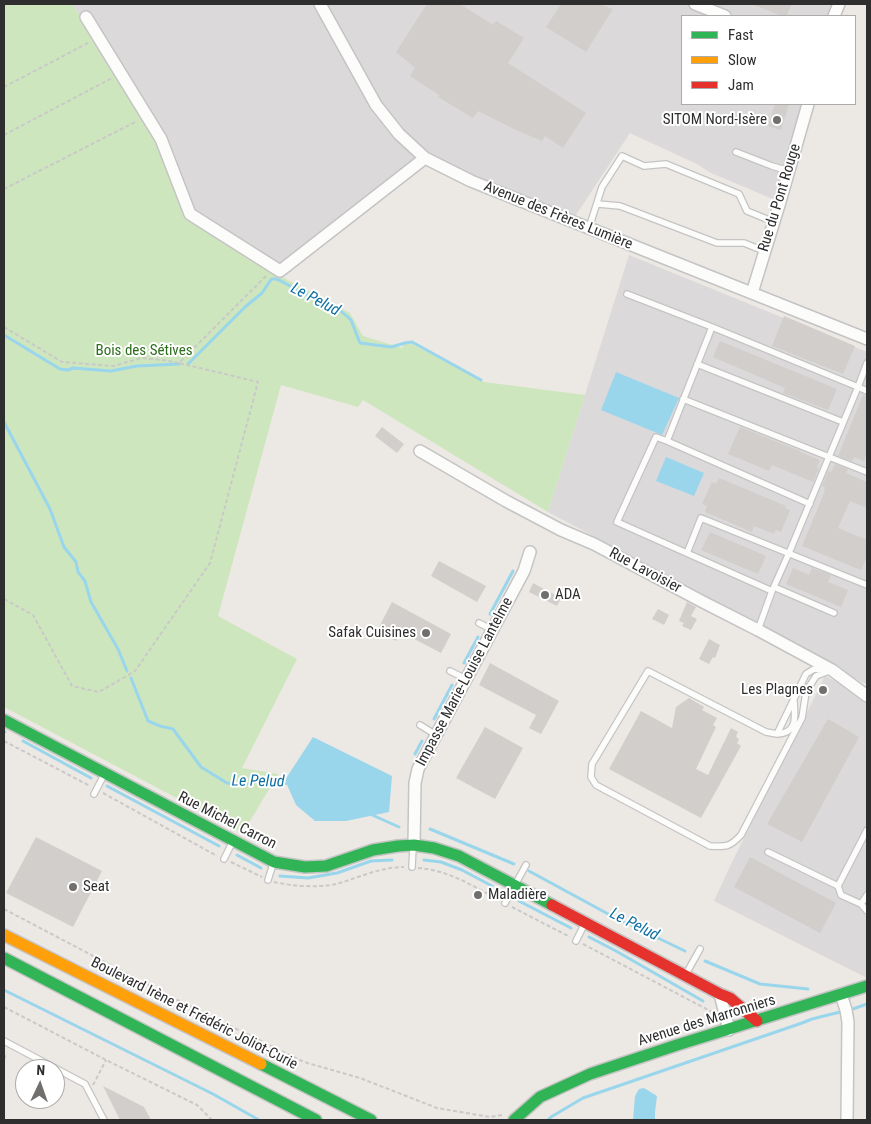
<!DOCTYPE html>
<meta charset="utf-8">
<style>
body{margin:0}
#map{position:relative;width:871px;height:1124px;overflow:hidden;background:#ece8e4;font-family:"Roboto Condensed",sans-serif}
canvas{display:block}
.frame{position:absolute;inset:0;border:5px solid #2e2e2e;pointer-events:none}
.legend{position:absolute;left:681px;top:15px;width:175px;height:90px;box-sizing:border-box;background:#fff;border:1px solid #ababab;margin:0;padding:6px 9px;list-style:none;font-size:15px;color:#2e2e2e}
.legend li{display:flex;align-items:center;gap:10px;height:25px}
.legend b{width:25px;border:1px solid #ababab}
.north{position:absolute;left:15px;top:1059px;width:50px;height:50px;box-sizing:border-box;background:#fff;border:1px solid #ababab;border-radius:50%;rotate:3deg;font-size:14px;font-weight:700;line-height:20px;text-align:center;color:#2e2e2e}
.north::after{content:'';display:block;margin:auto;width:18px;height:22px;background:#706f6e;clip-path:polygon(50% 0,100% 100%,50% 72%,0 100%)}
</style>
<div id="map">
<canvas width="871" height="1124"></canvas>
<div class="frame"></div>
<ul class="legend">
<li><b style="height:6px;background:#30b455"></b>Fast</li>
<li><b style="height:6px;background:#ff9f0a"></b>Slow</li>
<li><b style="height:6px;background:#e5322d"></b>Jam</li>
</ul>
<div class="north">N</div>
</div>
<script>
const ctx = document.querySelector('canvas').getContext('2d');
ctx.lineJoin = 'round';
function fill(path, color) {
  ctx.fillStyle = color;
  ctx.fill(path, 'evenodd');
}
function strokePath(path, color, width, dash) {
  ctx.strokeStyle = color;
  ctx.lineWidth = width;
  ctx.lineCap = dash ? 'butt' : 'round';
  ctx.setLineDash(dash || []);
  ctx.stroke(path);
}
function drawText(font, color, halo, rows, align = 'center') {
  ctx.font = font + ' "Roboto Condensed",sans-serif';
  ctx.lineWidth = 4;
  ctx.setLineDash([]);
  ctx.textBaseline = 'middle';
  ctx.strokeStyle = halo;
  ctx.fillStyle = color;
  for (const [text, x, y, turn = 0] of rows) {
    ctx.save();
    ctx.translate(x, y);
    ctx.rotate((+turn || 0) * Math.PI / 180);
    ctx.textAlign = isNaN(turn) ? turn : align;
    if (halo) ctx.strokeText(text, 0, 0);
    ctx.fillText(text, 0, 0);
    ctx.restore();
  }
}
fill(new Path2D(`
 M72 4H839L834 16H682V104H808L780 202 711 173 697 164 630 133 572 221 425 158 280 271 190 214 123 82Z
 M629 255 867 352V684L859 681 812 652 548 512Z
 M825 676 867 697V978L714 901 733 860Z`), '#dcd9db');
fill(new Path2D(`
 M4 4H72L161 139 190 214 280 271 284 278 350 313 363 336 402 348 404 344H412L484 382 585 395 548 512 363 400 358 407 281 385 218 616 297 659 242 768 278 774 243 833 4 707Z`), '#cee6be');
fill(new Path2D(`
 M616 372 679 398 662 435 601 410Z
 M666 457 704 473 694 496 656 481Z
 M313 737 392 776 389 812 346 821H315L296 805 285 780Z
 M644 1088 657 1096 655 1112V1120H633L635 1096 639 1089Z`), '#99d6ec');
strokePath(new Path2D(`
 M4 335 60 369 68 370 73 368 111 371 137 366 179 364
 M188 364 245 307 262 293 270 281 272 279H276L281 281 312 298 342 312 351 320 360 343 391 347 405 343 412 342 481 380
 M4 422 50 509 64 547 76 562 78 572 85 581 91 602 118 649 127 671
 M490 614 513 571
 M464 663 478 637
 M131 678 148 721 160 726 173 729 201 767 227 783 236 785 253 783 258 781 271 784 290 783
 M434 719 452 685
 M4 731 5 732
 M23 741 91 778
 M415 754 422 741
 M107 786 219 846
 M370 814 399 827
 M430 829 514 864
 M237 855 261 868
 M424 860 441 862 462 870 492 886
 M529 871 610 915 685 951
 M280 876 308 878 337 873 371 861 392 860
 M519 901 571 928
 M589 937 616 951 703 1001
 M705 961 760 984 808 989
 M4 990 213 1094 259 1120
 M850 1010 867 1004
 M548 1120 551 1117 583 1098 802 1023 812 1019 844 1011`), '#99d6ec', 3);
fill(new Path2D(`
 M427 4H460L493 25 496 21 524 38 508 63 586 113 563 148 545 136 542 141 516 130 478 111 473 118 438 97 439 95 410 76 415 68 396 52Z
 M561 4H599L613 9 586 52 546 27Z
 M752 4H792L786 16H782Z
 M775 104H789L781 130 768 126Z
 M784 316 855 346 843 374 772 346Z
 M720 341 837 389 828 410 783 393 785 388 713 357Z
 M863 395 867 396V453L864 461 854 457 852 461 838 456Z
 M382 427 404 444 397 453 375 436Z
 M740 427 800 451V452L820 460 817 467 819 468 813 482 772 465 769 471 728 454Z
 M835 464 848 469 846 473 867 482V508L850 501 838 528 867 540V556L861 570 802 546 825 491H824L825 487 822 486 828 471 831 472Z
 M719 478 786 506 785 508 790 510 781 532 776 530 774 534 754 526 752 532 705 512 707 506 702 504 712 482 716 484Z
 M710 532 766 556 758 574 701 550Z
 M439 561 486 586 477 602 431 576Z
 M793 568 809 575 812 568 831 575 828 582 848 590 841 607 786 584Z
 M533 583 561 598 557 606 529 592Z
 M392 602 451 634 441 653 401 632 396 641 377 631Z
 M687 602 696 607 691 616 697 619 691 630 682 626 684 623 679 621Z
 M658 609 669 615 664 625 652 619Z
 M709 639 720 645 715 658 713 657 709 664 699 659Z
 M490 663 559 701 541 734 529 728 536 715 479 685Z
 M689 698 704 707 702 710 717 718 713 725 716 727 696 769 708 775 731 728 738 732 736 736 739 740 737 743 741 746 701 818 609 769 641 711 672 728 676 707Z
 M828 719 859 737 802 842 767 824Z
 M485 727 523 748 495 799 456 778Z
 M36 837 102 871 73 927 6 893Z
 M750 857 836 903 820 933 734 887Z
 M103 1086 144 1107 151 1120H120Z`), '#d1cecb');
const lane = new Path2D(`
 M736 152 772 166 789 171
 M598 204 620 206 717 243H744L764 251
 M589 228 602 187 622 156 644 166 666 164 739 194 747 211 774 222
 M627 294 712 327 858 387 789 553 772 591 617 522 656 437 667 441 712 327
 M867 363 858 387 867 391
 M697 364 843 422
 M683 399 867 472
 M667 441 810 504
 M687 553 701 518 867 585
 M774 587 834 613
 M479 623 493 630
 M758 630 772 591
 M814 669 832 670 816 676 809 687 806 692 802 718 741 835C730 847 726 847 710 846L596 785 591 777 592 764 648 671 766 732 777 734 806 674Z
 M450 671 466 679
 M420 725 436 735
 M777 734C798 733 795 717 794 701
 M94 794 104 775
 M768 852 838 886 867 830
 M224 859 233 841
 M412 867 413 847
 M268 880 273 864
 M838 886 841 895 861 904 867 911
 M505 903 526 865
 M861 904 867 895
 M576 941 584 925
 M686 974 700 949
 M4 1041 85 1084 104 1120`);
const street = new Path2D(`
 M320 4 376 105 399 134 425 158 471 181 867 339
 M695 4 725 16
 M834 16 839 4
 M86 17 161 139 190 214 280 271 425 158
 M752 293 780 202 808 104
 M420 451 506 501 561 530 594 544 703 602 758 630 832 670 867 696
 M414 845 415 783 418 769 524 571 530 552
 M720 994 729 1030
 M841 994 846 1010 848 1022 847 1120`);
const fast = new Path2D(`
 M4 720 274 862 305 867 326 866 373 850 398 846 414 845 434 848 459 856 552 905
 M4 958 316 1120
 M261 1064 371 1120
 M514 1120 540 1097 590 1074 677 1045 867 986`);
const slow = new Path2D(`
 M4 935 261 1064`);
const jam = new Path2D(`
 M552 905 720 994 730 998 757 1021`);
strokePath(lane, '#c5c4c5', 8);
strokePath(street, '#c5c4c5', 14);
strokePath(fast, '#c5c4c5', 14);
strokePath(slow, '#c5c4c5', 14);
strokePath(jam, '#c5c4c5', 14);
strokePath(new Path2D(`
 M4 87 90 42
 M4 135 112 78
 M4 189 137 121
 M4 327 62 362 113 366 142 358 163 360 179 363 268 274
 M4 599 33 615 72 686 99 692 135 671 210 563 258 382 179 363
 M4 741 90 786
 M103 793 217 856
 M231 862 262 877
 M418 868C448 870 473 886 499 900
 M274 882C290 886 319 888 336 884 358 878 380 867 404 867
 M512 907 570 937
 M4 909 173 998 304 1062 360 1078 437 1108 490 1117 502 1115
 M583 944 714 1013
 M4 1007 106 1060 197 1105 212 1120
 M4 1059 7 1053
 M93 1085 106 1060
 M4 1120H5`), '#c9c9c8', 2, [4, 2.5]);
strokePath(lane, '#fcfcfb', 5.5);
strokePath(street, '#fcfcfb', 11);
strokePath(fast, '#30b455', 11);
strokePath(slow, '#ff9f0a', 11);
strokePath(jam, '#e5322d', 11);
for (const [x, y, r, color] of [
 [777,120,5,"#706f6e"],
 [545,595,5,"#706f6e"],
 [426,633,5,"#706f6e"],
 [823,690,5,"#706f6e"],
 [73,887,5,"#706f6e"],
 [478,895,5,"#706f6e"]
]) {
  const dot = new Path2D();
  dot.arc(x, y, r, 0, 2 * Math.PI);
  ctx.fillStyle = color;
  ctx.fill(dot);
  strokePath(dot, '#fff', 2);
}
drawText('15px', '#2e2e2e', '#fff', [
 ["SITOM Nord-Isère",767,120],
 ["ADA",555,595,"left"],
 ["Safak Cuisines",416,633],
 ["Les Plagnes",813,690],
 ["Seat",83,887,"left"],
 ["Maladière",488,895,"left"]
], 'right');
drawText('15px', '#2e2e2e', '#fff', [
 ["Rue du Pont Rouge",780,198,-73],
 ["Avenue des Frères Lumière",558,216,22],
 ["Rue Lavoisier",645,571,28],
 ["Impasse Marie-Louise Lantelme",465,682,-62],
 ["Rue Michel Carron",227,821,27],
 ["Boulevard Irène et Frédéric Joliot-Curie",194,1014,27],
 ["Avenue des Marronniers",707,1021,-17]
]);
drawText('15px', '#2c6e1b', '#fff', [
 ["Bois des Sétives",144,351]
]);
drawText('italic 16px', '#0d6fa3', '#fff', [
 ["Le Pelud",315,300,28],
 ["Le Pelud",258,782,1],
 ["Le Pelud",634,925,27]
]);
</script>
